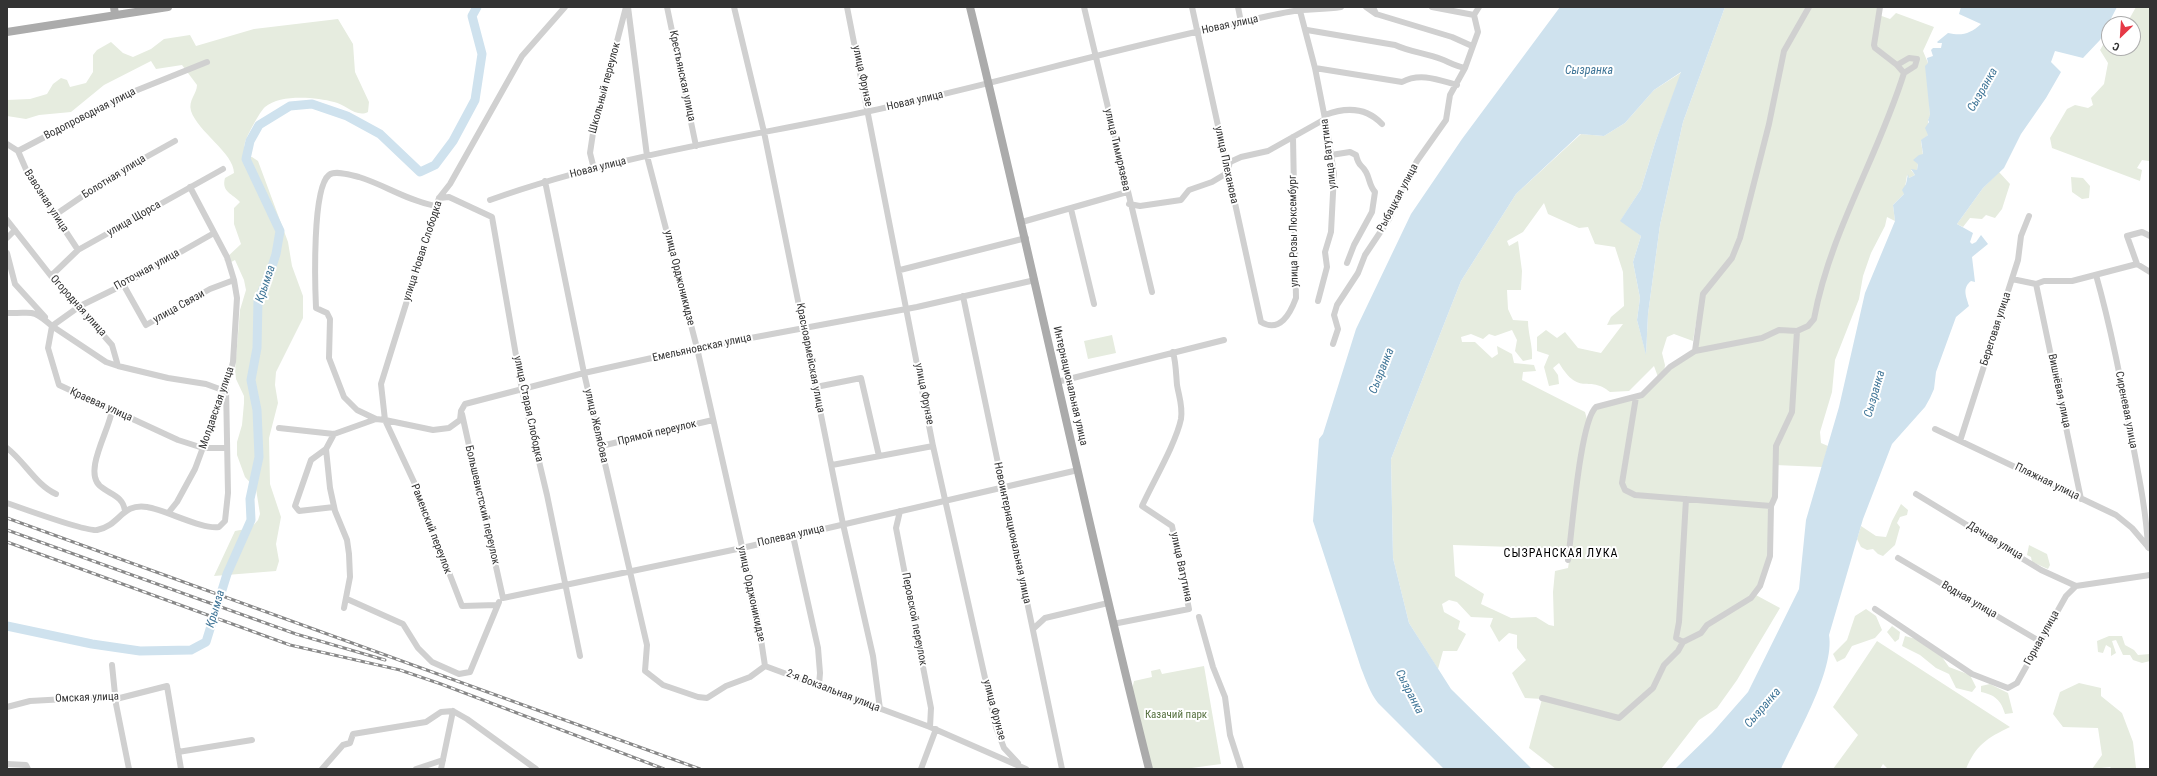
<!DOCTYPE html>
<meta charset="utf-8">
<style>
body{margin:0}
#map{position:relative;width:2157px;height:776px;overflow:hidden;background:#fff;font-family:"Roboto Condensed",sans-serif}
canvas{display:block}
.frame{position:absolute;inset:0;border:8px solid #333;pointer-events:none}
.north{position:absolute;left:2101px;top:16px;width:40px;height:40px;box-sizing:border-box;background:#fff;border:1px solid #adadad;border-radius:50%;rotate:205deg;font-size:11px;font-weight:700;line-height:16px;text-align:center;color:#333}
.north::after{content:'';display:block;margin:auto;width:14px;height:18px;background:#e63946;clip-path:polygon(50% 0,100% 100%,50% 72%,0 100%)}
</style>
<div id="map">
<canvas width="2157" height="776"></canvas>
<div class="frame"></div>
<div class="north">С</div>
</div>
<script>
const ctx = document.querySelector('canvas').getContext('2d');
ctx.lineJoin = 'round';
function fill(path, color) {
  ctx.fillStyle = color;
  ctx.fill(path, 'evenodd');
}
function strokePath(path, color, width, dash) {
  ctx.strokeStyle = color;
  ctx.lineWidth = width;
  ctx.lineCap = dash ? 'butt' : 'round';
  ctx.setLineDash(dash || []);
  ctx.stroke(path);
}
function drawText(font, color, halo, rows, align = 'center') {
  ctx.font = font + ' "Roboto Condensed",sans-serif';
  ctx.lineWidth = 4;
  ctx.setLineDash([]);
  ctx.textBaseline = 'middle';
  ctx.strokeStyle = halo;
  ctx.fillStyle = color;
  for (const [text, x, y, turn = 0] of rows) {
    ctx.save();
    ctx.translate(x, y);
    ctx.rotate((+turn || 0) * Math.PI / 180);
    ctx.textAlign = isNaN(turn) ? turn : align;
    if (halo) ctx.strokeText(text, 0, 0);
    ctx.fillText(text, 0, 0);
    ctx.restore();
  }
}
fill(new Path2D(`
 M1725 7H1880L1879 15 1890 19 1896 13 1934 27 1923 51 1928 63 1930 116 1928 120V135L1921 141 1923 155 1918 164 1917 170H1911L1915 175 1909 178 1907 175 1904 194 1893 205 1895 221 1887 217 1885 226 1871 253 1863 276 1859 299 1835 360 1832 392 1820 432 1821 443 1828 446 1822 467 1775 465V497L1771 506 1770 556 1754 594 1780 608 1737 680 1717 708 1699 720 1661 769H1556L1529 748 1542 699 1525 698 1512 673 1526 660 1517 648V635L1509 633 1499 642 1490 626 1493 618 1471 617 1457 602 1449 600 1442 604 1444 612 1460 621 1458 629 1466 634 1457 651H1443L1438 669 1409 623 1393 558 1391 459 1461 281 1516 194 1581 134 1604 136 1625 123 1654 90 1682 72 1656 140 1641 189 1621 220 1641 236 1633 262 1640 298 1637 320 1646 354 1648 314 1660 225 1683 122ZM1544 203 1548 214 1579 228 1588 227 1595 244 1615 247 1623 272 1624 306 1611 317 1607 325 1623 324 1601 353 1578 348 1565 332 1557 338 1546 330 1537 337V351L1549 355 1544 367 1549 386 1559 384 1558 375 1553 368 1559 363C1580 398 1589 374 1610 392L1629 391 1654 366 1658 377 1639 396 1592 410 1588 423 1585 412 1522 380 1523 372 1536 371 1534 365 1514 363 1512 354 1497 346 1498 354 1492 358 1475 342H1462L1461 337 1471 334 1483 339 1489 334 1495 336 1512 330 1517 340 1515 351 1523 361 1532 359C1533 346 1528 334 1528 321L1513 320 1508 309 1507 290H1521L1522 271 1518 241 1509 246 1507 241 1523 232ZM1697 317 1694 351 1664 373 1665 365 1662 353 1667 337 1674 334 1693 341ZM1453 545 1571 549 1568 568 1555 571 1553 592 1554 626 1549 625 1536 617 1511 618 1481 604 1484 594 1455 576Z
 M2136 7H2150V164L2149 161 2142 160 2137 168 2142 170 2140 181 2052 148 2050 138 2067 109 2075 105 2088 108 2093 105 2091 98 2104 84 2108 63 2100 50 2109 35V48H2133V24H2124L2127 23Z
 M338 19 353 44 355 72 369 102 368 112C356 118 345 104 334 102 316 97 280 94 265 107 260 111 247 136 245 142 244 147 244 153 244 157H252L258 161 288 242 292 266 303 296V318L276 372 275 385 278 403 269 438 270 484 281 517 276 544 279 561 276 571 214 576 235 531 251 528 258 520 260 514 256 489 245 477 237 455V442L242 425 244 403V396L236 379 235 370 240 310 246 290 244 280 235 260 229 263 224 260 241 244 234 224V208L240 202C233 194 221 192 225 178L234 173C234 153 198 132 191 111 188 100 197 94 197 85L182 65 156 69 151 61 104 85 71 112 39 115 26 119 7 116V100L30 99 47 94 53 84 61 78 67 80 70 87 86 83 93 72V55L97 50 111 42 123 53 133 57 151 49 164 39 190 35 196 46 254 29Z
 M1999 172 2010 184 2002 209 1995 218 1986 215 1982 219 1970 218 1963 227 1957 224 1983 188Z
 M2071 177 2083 178 2090 186 2089 198 2082 199 2072 192Z
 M1112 335 1116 353 1088 359 1084 341Z
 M1901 504 1908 510 1907 515 1900 517 1897 523 1900 527 1895 545 1883 556 1878 554 1873 549 1867 550 1861 547 1857 539 1861 526 1876 536 1886 537 1892 521Z
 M2029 545 2047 554 2050 565 2048 569 2032 562 2031 557 2027 555Z
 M1866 609 1876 616 1882 630 1875 638 1852 646 1845 658 1837 662 1833 654 1847 640 1855 616Z
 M1892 626 1900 632 1899 639 1895 642 1887 632Z
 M1905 636 1916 639 1942 657 1949 667 1970 675 1976 687 1972 692 1956 688 1949 674 1936 668 1920 655 1902 646Z
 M2109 636H2122L2125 645 2134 650 2138 655 2150 654V661L2142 663 2133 660 2130 655H2123L2116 640 2112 641 2116 653 2111 656V648L2106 645 2103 653 2098 652 2097 641Z
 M1877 641 2010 727C1987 738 1976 745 1966 769H1888L1883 764 1880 769H1833L1858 735 1833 707Z
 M1204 666 1221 764 1184 769H1152L1132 690 1134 681 1152 677 1151 671 1160 669 1162 674Z
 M2079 683 2101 688V696L2122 713 2133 742 2136 768 2112 769 2110 767 2092 769 2102 755 2098 728 2063 727 2053 714 2060 692Z
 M1990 684 2008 693 2013 713 2005 714C2001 700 1995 695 1981 692V686Z`), '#e6ecdf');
fill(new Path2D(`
 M1560 7H1725L1683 122 1660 225 1648 314 1646 355 1637 320 1640 298 1633 262 1641 236 1620 221 1641 189 1656 140 1681 72 1654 90 1625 123 1604 136 1580 134 1516 194 1461 281 1391 459 1393 558 1409 623 1451 689 1532 769H1444L1378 703C1370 693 1366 680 1361 668L1313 521 1319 439 1323 434 1356 329 1411 214 1462 139Z
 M1961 7H2117L2100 40 2083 58 2055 51 2051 62 2061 72 2046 98 2021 134 2004 168 1983 188 1957 224 1973 233 1970 242 1972 244 1976 242 1981 235 1988 244 1972 257 1975 282 1971 281C1962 288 1966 296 1969 306L1956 317 1936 372 1934 389 1930 398 1925 407 1892 444 1863 519 1829 635C1835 670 1796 736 1781 769H1675L1712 733 1748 692 1799 589 1806 520 1839 407 1865 293 1895 221 1893 205 1904 194 1902 190 1906 184 1908 174 1909 178 1915 175 1911 169 1917 170 1918 164 1913 160 1919 155 1923 154 1921 140 1928 135 1925 128 1929 122 1928 120 1930 115 1925 66 1928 63 1927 58 1933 56 1931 50 1933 48H1941L1942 43H1938L1937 42 1948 33C1962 36 1970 34 1981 24L1959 14Z`), '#cfe2ee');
strokePath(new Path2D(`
 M7 626 92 644 140 651 191 650 206 642 227 574 251 520 250 499 259 457 257 410 251 380 257 348 258 300 269 276 276 254 280 231 246 159 250 141 259 125 290 106 312 104 347 116 380 134 420 172 435 165 453 141 475 100 482 54 472 16 477 7`), '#cfe2ee', 9);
strokePath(new Path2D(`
 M628 7 647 156 697 348 757 613 765 666
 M667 7 696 146
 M734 7 764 132 843 524 873 656 880 709
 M847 7 933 446 996 727 1004 748 1018 763
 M1084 7 1152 292
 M1192 7 1261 322C1280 333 1290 314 1296 298L1293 137
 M1238 7 1241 22
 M1299 7 1315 68 1327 129 1334 174 1331 232 1325 252 1327 267 1318 301
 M1366 7 1376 14
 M1373 7 1376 14 1452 37 1472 46
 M1432 7 1474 15
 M1307 30 1395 45C1410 52 1426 53 1441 59 1449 62 1455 66 1465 68
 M1897 65 1909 58 1917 59 1915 66 1904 73
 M1315 68 1402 82C1420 72 1439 80 1457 85
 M1325 115C1346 107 1366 107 1382 124
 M7 144 18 151
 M18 151 125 95 207 62
 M18 151 28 174 78 250
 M1331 155 1350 152 1356 155C1359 168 1361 163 1366 172 1370 179 1369 185 1375 192L1372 212 1354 245 1347 263
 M594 169 590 153 593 133 626 7
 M545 181 584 373 647 645 645 671 663 685 698 697 707 698 726 686 750 677 765 666 930 727 1026 769
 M439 198 449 197 492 217 522 390 547 495 580 656
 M490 200C612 156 743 138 870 111 995 84 1117 48 1241 22 1261 18 1282 12 1302 10 1315 9 1328 9 1341 7
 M1129 204 1140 206 1181 200 1189 190 1212 182 1227 173 1230 162 1241 157 1268 151 1325 119
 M1071 209 1094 304
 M55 215 112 176 175 141
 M7 220 51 276 112 345 118 366 168 378 206 384 225 391
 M1022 222 1127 192
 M2150 236 2142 232 2127 236 2137 264 2150 272
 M7 238 15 230
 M7 253 15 284 45 317
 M900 270 1026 238
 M2096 275C2111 328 2121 381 2131 435 2138 472 2146 509 2148 547
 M51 276 78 250 223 169
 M2012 279 2036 284 2044 281H2072L2137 264
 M123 284 146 325 210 289 234 280
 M2036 284 2081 499
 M963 296 1062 769
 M7 313C33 314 30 307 52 326L48 348 59 385 178 440 203 448H227
 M1333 344 1338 329 1334 315 1337 305 1358 273 1365 255 1389 219 1401 191 1417 161 1446 120 1450 95 1465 68 1478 32 1474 15 1479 7
 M1695 351 1762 338 1779 330 1797 331 1808 326 1814 319C1830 232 1878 157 1904 73L1897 65 1875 48 1874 45 1880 7
 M118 366 106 362 52 326 80 306 121 286 214 233
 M1057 382 1224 340
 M816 387 861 378 879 456
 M1636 397 1622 483 1625 490 1635 495 1771 506
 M112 410C110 429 83 471 100 486 111 495 123 496 125 511
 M462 414 503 598
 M376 419 357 410 344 397 329 358 330 319 327 313 316 308C315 285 312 188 329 175 335 170 351 175 359 177 385 185 408 201 436 206
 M385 420 433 430 449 428 460 420 461 411 465 404 584 373 697 348 917 307 1035 280
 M385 420 414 482 462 606 497 605
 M279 428 334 434 376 419 385 420 381 384 439 198 450 184 522 56 565 7
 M1935 429 2116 515 2132 528 2149 548
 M334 434 326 449 330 488 335 511 347 540 349 554 350 577 344 608
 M1960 441 2018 260 2021 236 2029 216
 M601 446 713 420
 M7 448C25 462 36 485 56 494
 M326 449 311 460 295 506 299 511 334 507
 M832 465 933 446
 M1916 494 2041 570 2076 586
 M7 503C21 508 87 532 97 530 121 525 121 503 147 507 166 510 203 530 219 527L225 521 228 493 226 386
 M900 511 896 528 931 708 930 727
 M169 512 177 502 195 469 228 380 233 362 237 298 234 280 227 257 190 187
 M793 536 818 648 820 673 819 685
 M1898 558 2041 642
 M1568 560C1572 532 1580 421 1596 407L1642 395 1670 367 1695 351 1703 294 1732 258 1740 238 1769 124 1784 51 1809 7
 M2076 586 2150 575
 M503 598 742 548 1078 470
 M347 599 403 624 418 648 432 662 459 674 470 672 499 602
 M1875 609 1972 674 2008 688 2017 683 2066 596 2076 586
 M1199 617 1213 667 1225 697 1230 735 1241 769
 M1113 624 1189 609 1172 526 1142 506C1153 482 1176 443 1181 419 1183 406 1179 397 1177 385 1176 374 1176 363 1173 352
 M1033 629 1045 618 1108 603
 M1683 642 1676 638 1679 622 1686 499
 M112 665 116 704 129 769
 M1542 698 1619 718 1653 688 1664 665 1678 651 1683 642 1701 633 1707 625 1751 598 1760 586 1770 556 1771 506 1775 497 1776 446 1792 412 1797 331
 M7 707 30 701 102 697 116 699 167 686 181 769
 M453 711 467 719 536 769
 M178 752 252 740
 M7 764 26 765 28 769
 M322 769 343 745 350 743 353 734 426 722 441 712 453 711
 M416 769 443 760
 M441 769 453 711
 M921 769 936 729`), '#d0d0d0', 6);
strokePath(new Path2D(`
 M114 7 115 15
 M970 7C1032 260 1085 516 1149 769
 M7 32 168 7`), '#ababab', 8);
const rail = new Path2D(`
 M7 518 700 769
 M7 530 296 634 385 660
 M7 542 290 645 400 670 441 684 664 769`);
strokePath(rail, '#888', 3);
strokePath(rail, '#fff', 1.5, [4.5]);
drawText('11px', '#333', '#fff', [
 ["Новая улица",1230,25,-12],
 ["Крестьянская улица",682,76,78],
 ["улица Фрунзе",862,76,78],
 ["Школьный переулок",605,88,-75],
 ["Новая улица",915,101,-13],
 ["Водопроводная улица",90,114,-27],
 ["улица Тимирязева",1117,150,77],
 ["улица Ватутина",1329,154,-97],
 ["улица Плеханова",1226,165,78],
 ["Новая улица",598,168,-14],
 ["Болотная улица",114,177,-32],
 ["Рыбацкая улица",1398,198,-62],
 ["Взвозная улица",46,201,57],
 ["улица Щорса",134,219,-30],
 ["улица Розы Люксембург",1294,231,-91],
 ["улица Новая Слободка",423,251,-72],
 ["Поточная улица",147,270,-29],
 ["улица Орджоникидзе",679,278,76],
 ["Огородная улица",78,306,48],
 ["улица Связи",179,307,-29],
 ["Береговая улица",1996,329,-72],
 ["Емельяновская улица",702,348,-12],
 ["Красноармейская улица",810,358,79],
 ["Интернациональная улица",1070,386,77],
 ["Вишнёвая улица",2059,391,78],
 ["улица Фрунзе",924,394,79],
 ["Краевая улица",101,405,24],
 ["Молдавская улица",217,408,-71],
 ["улица Старая Слободка",528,409,78],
 ["Сиреневая улица",2126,410,79],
 ["улица Желябова",596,426,77],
 ["Прямой переулок",657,433,-13],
 ["Пляжная улица",2047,482,26],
 ["Большевистский переулок",482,505,77],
 ["Раменский переулок",431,529,69],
 ["Новоинтернациональная улица",1012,533,78],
 ["Полевая улица",791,536,-13],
 ["Дачная улица",1995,541,31],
 ["улица Ватутина",1181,567,78],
 ["улица Орджоникидзе",751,594,78],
 ["Водная улица",1969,600,30],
 ["Перовской переулок",914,619,79],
 ["Горная улица",2042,638,-61],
 ["2-я Вокзальная улица",833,691,21],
 ["Омская улица",87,698,-2],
 ["улица Фрунзе",994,710,75]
]);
drawText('11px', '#56703f', '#fff', [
 ["Казачий парк",1176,715]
]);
drawText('italic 12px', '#3f7597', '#fff', [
 ["Сызранка",1589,71],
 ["Сызранка",1983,90,-60],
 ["Крымза",266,284,-71],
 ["Сызранка",1382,371,-68],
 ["Сызранка",1875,394,-74],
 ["Крымза",216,609,-73],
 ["Сызранка",1409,692,63],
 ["Сызранка",1763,708,-49]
]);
ctx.letterSpacing = '1px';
drawText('12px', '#000', '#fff', [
 ["СЫЗРАНСКАЯ ЛУКА",1561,554]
]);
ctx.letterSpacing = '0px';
</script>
